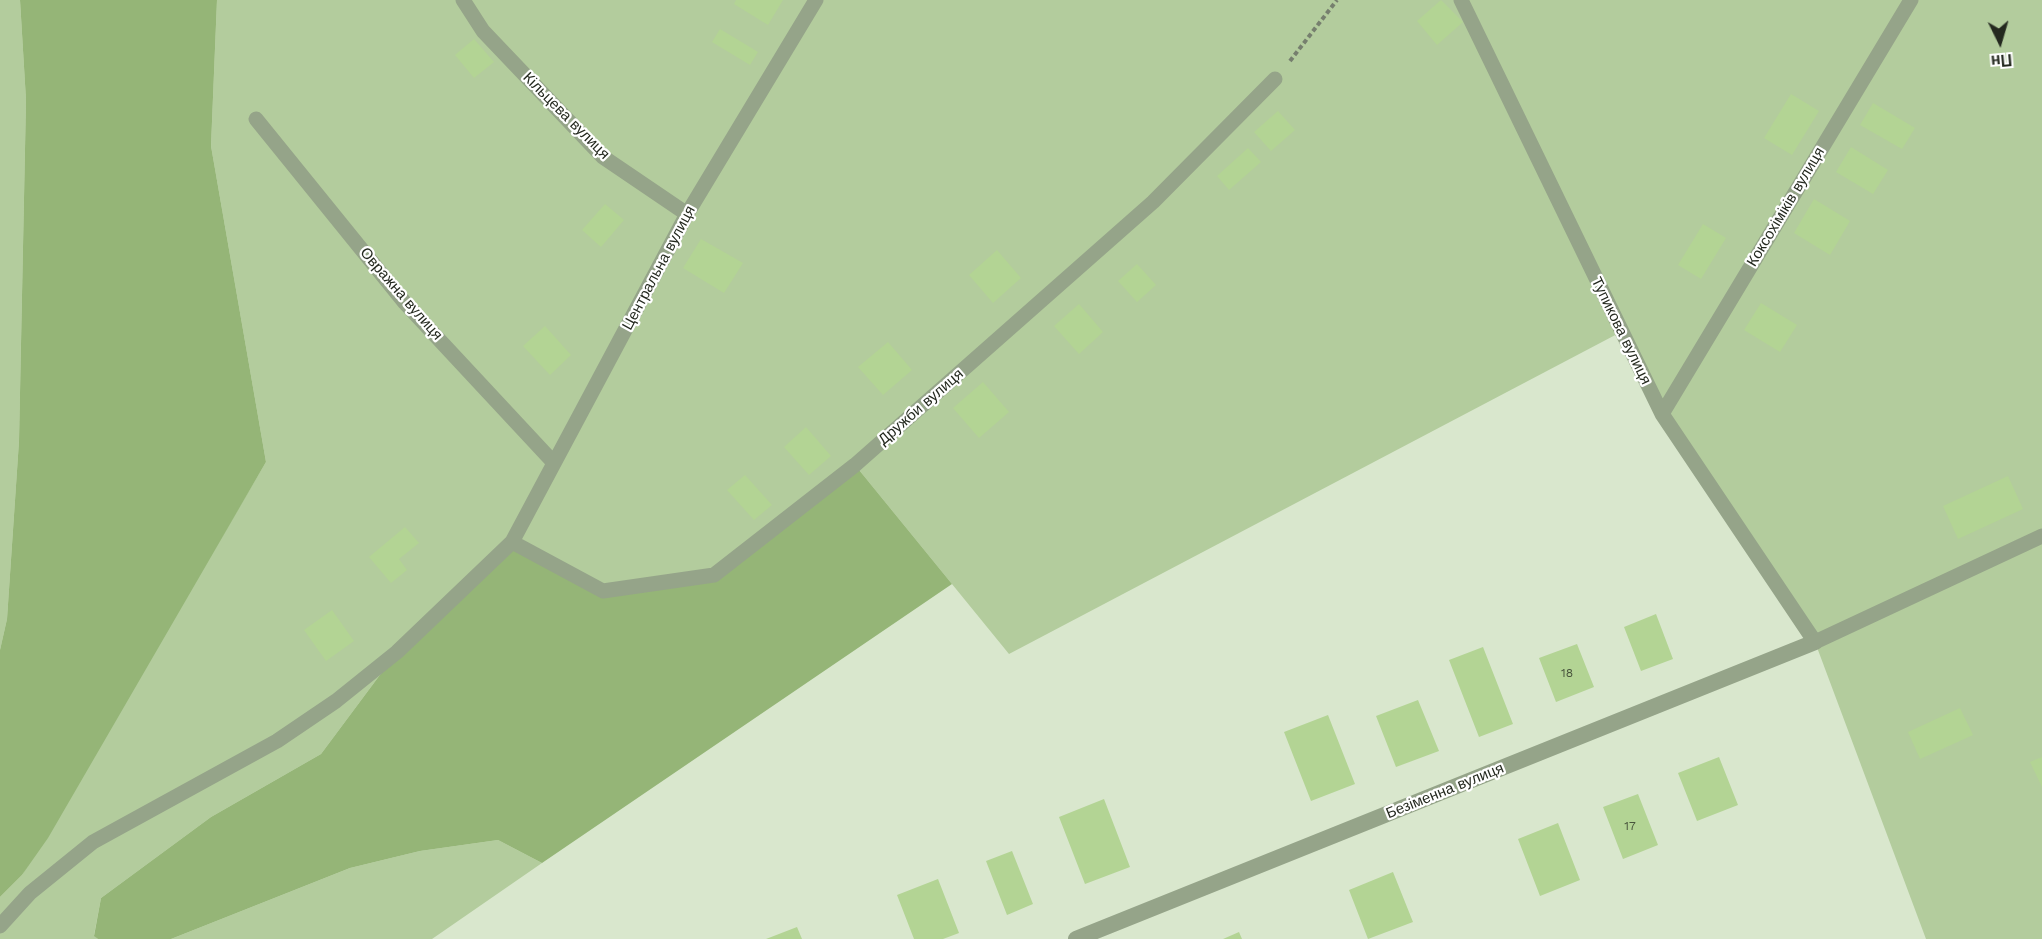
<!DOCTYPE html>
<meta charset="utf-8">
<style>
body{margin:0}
#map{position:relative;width:2042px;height:939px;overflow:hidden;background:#d9e7cd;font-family:"Work Sans",sans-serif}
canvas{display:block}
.north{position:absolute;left:1970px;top:12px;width:60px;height:60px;-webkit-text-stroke:4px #fff;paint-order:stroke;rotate:175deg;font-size:16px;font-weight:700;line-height:24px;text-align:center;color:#24291f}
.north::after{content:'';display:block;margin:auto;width:21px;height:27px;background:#24291f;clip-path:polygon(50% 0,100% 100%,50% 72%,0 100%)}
</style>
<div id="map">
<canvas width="2042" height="939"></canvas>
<div class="north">Пн</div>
</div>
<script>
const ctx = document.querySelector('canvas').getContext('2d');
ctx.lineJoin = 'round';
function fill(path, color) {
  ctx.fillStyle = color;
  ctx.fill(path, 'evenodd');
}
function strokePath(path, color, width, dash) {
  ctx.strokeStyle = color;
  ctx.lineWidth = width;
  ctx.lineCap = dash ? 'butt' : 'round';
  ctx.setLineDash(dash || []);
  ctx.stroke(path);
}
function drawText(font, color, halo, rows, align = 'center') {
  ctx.font = font + ' "Work Sans",sans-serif';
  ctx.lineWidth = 4.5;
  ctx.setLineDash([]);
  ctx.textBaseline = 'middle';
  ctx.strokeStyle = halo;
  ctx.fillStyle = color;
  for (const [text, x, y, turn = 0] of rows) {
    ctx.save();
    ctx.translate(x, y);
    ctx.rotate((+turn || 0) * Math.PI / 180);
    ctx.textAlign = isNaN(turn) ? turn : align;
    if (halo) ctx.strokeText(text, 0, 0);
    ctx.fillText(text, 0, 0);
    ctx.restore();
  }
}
fill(new Path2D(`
 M0 0H20L26 100 19 441 7 619 0 650Z
 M217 0H2042V939H1926L1815 642 1662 414 1621 332 1009 654 855 465 714 575 397 652 321 754 211 817 101 898 94 935 98 939H0V897L22 875 266 462 211 146Z
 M498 840 542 863 432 939H171L350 868 420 851Z`), '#b3cc9d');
fill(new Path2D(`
 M20 0H217L211 146 266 462 48 838 22 875 0 897V650L7 619 19 441 26 100Z
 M855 465 952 584 542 863 498 840 420 851 350 868 171 939H98L94 936 101 898 211 817 321 754 397 652 512 542 603 591 714 575Z`), '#95b577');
fill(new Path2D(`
 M736 0H783L768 25 734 4Z
 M1441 0 1463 22 1437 45 1417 21Z
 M720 29 758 52 750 65 712 42Z
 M474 39 494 62 474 78 455 55Z
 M1791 94 1819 111 1792 155 1764 138Z
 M1873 103 1915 128 1902 149 1860 125Z
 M1278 111 1295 130 1271 151 1254 132Z
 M1851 147 1888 170 1873 194 1836 172Z
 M1248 148 1261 162 1229 190 1217 176Z
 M1814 199 1850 221 1830 255 1794 233Z
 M605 204 624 220 601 247 582 230Z
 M1703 224 1726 238 1701 279 1678 265Z
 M701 239 743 263 724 293 683 268Z
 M997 250 1021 278 993 303 969 275Z
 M1137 264 1156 285 1137 302 1118 281Z
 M1761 303 1797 325 1780 352 1744 330Z
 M1079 304 1103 332 1079 354 1054 326Z
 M545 326 571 355 550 375 523 346Z
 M888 342 912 370 883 395 858 367Z
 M983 382 1009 412 979 438 953 408Z
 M806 427 831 456 809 475 784 447Z
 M745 475 772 505 754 520 727 490Z
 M2008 476 2023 509 1958 539 1943 506Z
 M405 527 419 543 399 559 407 570 391 583 369 557Z
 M332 610 354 641 326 661 304 630Z
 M1656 614 1673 659 1641 671 1624 627Z
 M1577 644 1594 687 1556 702 1539 658Z
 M1483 647 1513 724 1479 737 1449 660Z
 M1418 700 1439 751 1396 767 1376 716Z
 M1960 708 1973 735 1920 759 1908 732Z
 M1328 715 1355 784 1311 801 1284 732Z
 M1719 757 1738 805 1697 821 1678 773Z
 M2042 757V787L2030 762Z
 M1638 794 1658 845 1623 859 1603 807Z
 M1104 799 1130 867 1085 884 1059 817Z
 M1558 823 1580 880 1540 896 1518 839Z
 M1012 851 1033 904 1007 915 986 861Z
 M1393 872 1413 922 1368 939 1349 890Z
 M938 879 959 933 943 939H914L897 895Z
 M797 927 802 939H766Z
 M1239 932 1242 939H1223Z`), '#b3d494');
strokePath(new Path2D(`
 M1290 61 1337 0`), '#767f6e', 4, [4.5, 3]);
strokePath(new Path2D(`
 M463 0 483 31 603 157 687 214
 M1461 0 1662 414 1815 642 2042 536
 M256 119 405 303 554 463
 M1662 414 1911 0
 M512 542 603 591 714 575 855 465 1153 202 1275 79
 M0 926 30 893 93 842 277 741 336 701 397 652 512 542 687 214 816 0`), '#95a489', 15);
strokePath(new Path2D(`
 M1076 939 1815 642`), '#95a489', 16);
drawText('12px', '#48543c', null, [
 ["18",1567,673],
 ["17",1630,826]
]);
drawText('15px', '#24291f', '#fff', [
 ["Кільцева вулиця",566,116,45],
 ["Коксохіміків вулиця",1786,207,-59],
 ["Центральна вулиця",659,268,-62],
 ["Овражна вулиця",401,294,49],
 ["Тупикова вулиця",1621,331,64],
 ["Дружби вулиця",921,407,-41],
 ["Безіменна вулиця",1445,791,-22]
]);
</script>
